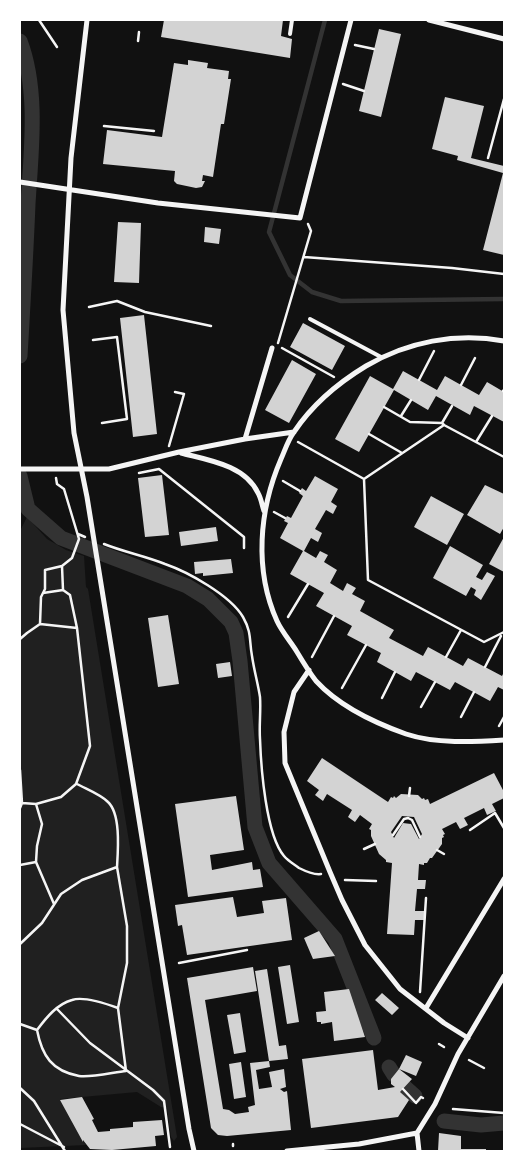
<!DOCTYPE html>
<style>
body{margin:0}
#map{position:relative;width:524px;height:1171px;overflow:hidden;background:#111;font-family:Commissioner,sans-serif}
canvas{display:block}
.frame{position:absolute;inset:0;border:21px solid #fff;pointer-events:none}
</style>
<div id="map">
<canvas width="524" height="1171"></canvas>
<div class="frame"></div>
</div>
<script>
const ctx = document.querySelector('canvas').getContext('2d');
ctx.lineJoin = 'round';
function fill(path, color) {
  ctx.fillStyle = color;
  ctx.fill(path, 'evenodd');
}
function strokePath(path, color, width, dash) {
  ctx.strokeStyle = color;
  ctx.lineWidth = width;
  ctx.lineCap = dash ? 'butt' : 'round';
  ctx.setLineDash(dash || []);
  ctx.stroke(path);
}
fill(new Path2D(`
 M27 517 47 539 66 550 84 556 86 587 88 589 177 1137 174 1141 171 1137 167 1108 161 1107 137 1092 60 1099 86 1145 20 1148V597H21L20 531Z`), '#202020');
strokePath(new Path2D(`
 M325 20 269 232 290 275 312 292 341 301 504 299`), '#333', 4.5);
strokePath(new Path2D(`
 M20 41C39 91 31 152 28 204 26 254 23 305 20 356
 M20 476 28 509 61 538 187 586 208 599 231 622 236 633 240 661 255 827 269 863 335 939 374 1038
 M389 1067 394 1075
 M405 1087 415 1096
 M444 1121 481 1125 504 1123`), '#333', 15);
fill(new Path2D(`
 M164 20H283L281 36 292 39 290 58 161 37Z
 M379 29 401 34 381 117 359 111Z
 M188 60 208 63 207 68 229 71 228 79H231L224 124H221L213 177 203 175 202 181H205L202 187 196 188 177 184 174 181 175 171 103 164 107 130 162 137 174 63 188 65Z
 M445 97 484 106 471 158 504 166V255L483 250 503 173 457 160 458 156 432 149Z
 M118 222 141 223 139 283 114 282Z
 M205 227 221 229 219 244 204 242Z
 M144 315 157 434 133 437 120 318Z
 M303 323 345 346 332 370 290 347Z
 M292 360 316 374 289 423 265 410Z
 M403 371 437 390 445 376 479 395 487 382 504 392V422L474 406 470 415 436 396 428 410 394 390 359 452 335 439 370 376 393 389Z
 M162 475 169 535 145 537 138 478Z
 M315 476 338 489 331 502 337 506 333 514 326 510 315 529 322 533 318 542 311 538 304 551 316 558 320 551 328 555 324 562 337 570 330 583 343 591 347 583 356 588 352 594 365 601 360 611 394 630 389 638 423 656 428 647 463 666 468 658 502 676 504 672V690L498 687 490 701 455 682 450 690 416 672 411 681 377 662 381 653 347 635 352 626 316 606 324 593 290 574 303 551 280 538 288 523 284 521 287 516 291 518 303 496 299 493 302 488 306 491Z
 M485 485 504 494V527L500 534 467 515Z
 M431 496 464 514 447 545 414 527Z
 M216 527 218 541 181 546 179 532Z
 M504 537V572L489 564Z
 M450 546 483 565 476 577 482 580 487 572 495 576 481 600 474 595 476 590 471 587 466 596 433 578Z
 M231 559 233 573 203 576V573L195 574 194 562Z
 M168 615 179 684 158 687 148 618Z
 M230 662 232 676 218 678 216 664Z
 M322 758 388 802 391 797 393 798 394 796 396 798 401 794 418 795 422 799 424 798 425 800 428 799 430 804 494 773 504 792V798L492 804 496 811 487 815 484 808 464 818 468 825 460 829 456 822 442 829 445 834 443 835 444 837 442 838V844L432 858H430L427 863H424V865L419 864 418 880H426L425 889H417L415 911H424V920H415L414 935 387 934 392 863 386 862V860L379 854 371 836V830L369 829 372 824 360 815 355 822 348 817 352 810 327 794 323 801 315 795 319 790 307 781ZM402 816 414 817 422 834 419 839 411 824 403 823 394 838 391 832Z
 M236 796 244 850 210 855 212 870 252 862 253 870 260 869 263 887 188 897 175 804Z
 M233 897 237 917 264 913 262 901 286 898 292 940 187 955 182 925 178 926 175 905Z
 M319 931 335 956 313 959 304 938Z
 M290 965 299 1022 287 1024 278 967Z
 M253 967 257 991 205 1000 223 1109 229 1110 235 1114 249 1112 248 1107 255 1105 250 1063 269 1061 270 1067 256 1070 259 1089 272 1087 269 1072 284 1069 286 1087 280 1089 284 1092 287 1091 291 1130 227 1136 218 1135 211 1128 187 978Z
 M267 969 279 1046 286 1045 288 1059 269 1061 255 971Z
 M349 989 365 1037 334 1041 332 1022 321 1024V1022H317L316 1012 326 1011 324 992Z
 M382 993 399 1008 392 1015 375 1000Z
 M240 1013 246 1052 234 1054 227 1015Z
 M373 1050 378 1090 395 1087 391 1084V1079L399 1069 412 1079 400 1092 409 1100 398 1117 311 1128 302 1059Z
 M406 1055 422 1062 416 1076 399 1069Z
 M241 1062 246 1097 234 1099 229 1064Z
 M82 1097 94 1119 92 1120 98 1132 110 1131V1129L133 1127V1122L162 1120 164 1135 155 1136 156 1146 112 1150 90 1149 83 1140V1142L60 1100Z
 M439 1133 461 1136V1149H486V1151H438Z`), '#d3d3d3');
strokePath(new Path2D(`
 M39 20 57 47
 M138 41 139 32
 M355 45 374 49
 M343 84 364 91
 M104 126 154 131
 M488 158 504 99
 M304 257 452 268 504 274
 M89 307 117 301 145 312 211 326
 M93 340 117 337 127 419 102 423
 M278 343 311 231 308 224
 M282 348 334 377
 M419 380 434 351
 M461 385 475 358
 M503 391 504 390
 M384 407 410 422 442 423 444 425
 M401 416 411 400
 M442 423 452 406
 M369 434 402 453
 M298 442 364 479
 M476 442 492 416
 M169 446 184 394 175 392
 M504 457 444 425 364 479 368 580 484 642 504 632
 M139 473 159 469 244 537V548
 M283 481 300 491
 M274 512 285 518
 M78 534 85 537
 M104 544C124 552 145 556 165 564 188 572 230 595 243 617 252 633 249 640 252 656 254 670 258 684 260 697 261 711 259 725 260 739 261 768 266 835 284 856 288 861 294 864 299 868 305 871 314 875 321 874
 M43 593 63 590
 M288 617 308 584
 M40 624 41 597 45 589V570L62 566 72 558 79 539 64 489 57 484 56 478
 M20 639 27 633 40 624 77 628
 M312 657 334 616
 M446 657 461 630
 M485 667 501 636
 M342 688 366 645
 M382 698 395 672
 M421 707 435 682
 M461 717 474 692
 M499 726 504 717
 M20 770 22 803 20 801
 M77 784C86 789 100 794 108 802 121 814 118 850 117 867
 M409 796 410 788
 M36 804 42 824 37 846 36 862 54 904
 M20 808 22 803 36 804 61 797 76 784 90 746 77 628 70 595 63 590 62 566
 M408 818 412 820 420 837
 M470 830 495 813 504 828
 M393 835 404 819 408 818
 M364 849 375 844
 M437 850 444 854
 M20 865 36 862
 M345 880 376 881
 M20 944 42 923 61 894 82 880 117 867 127 926V963L118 1008 126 1071C115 1072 90 1078 79 1076 52 1071 42 1056 37 1030 46 1018 57 1004 72 1000 83 996 107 1004 118 1008
 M179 963 247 950
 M420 992 426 898
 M57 1009 90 1043 153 1090 164 1101 170 1147
 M20 1024 37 1030
 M439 1044 444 1047
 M469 1060 484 1068
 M20 1088 34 1101 65 1151
 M403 1089 416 1103 421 1097 423 1098
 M453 1109 504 1113
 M20 1124 64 1147
 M233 1144V1146`), '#f5f5f5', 2.5);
strokePath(new Path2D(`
 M290 34 292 20
 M310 319 381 357`), '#f5f5f5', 4);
strokePath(new Path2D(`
 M87 20 71 158 63 310 74 433 87 497 189 1129 194 1151
 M429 20 504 39
 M20 182 158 203 300 218 351 20
 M504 341C456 332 407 342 366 366 338 383 312 405 294 432 288 440 285 450 281 459 259 510 254 570 277 621 282 632 291 642 297 652 303 662 309 672 316 681 339 706 375 723 406 734 436 744 473 742 504 740
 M245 439 272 348
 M181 453C208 460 245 465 258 493 261 498 262 505 264 511
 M20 469H109L179 452 245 439 294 432
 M309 670 294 692 284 732 285 763 330 872 342 900 365 945 400 989 444 1023 468 1038
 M426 1008 504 879
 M417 1133 435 1104 458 1054 504 976
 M417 1133 419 1151
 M287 1151 359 1144 417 1133`), '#f5f5f5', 5);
</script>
